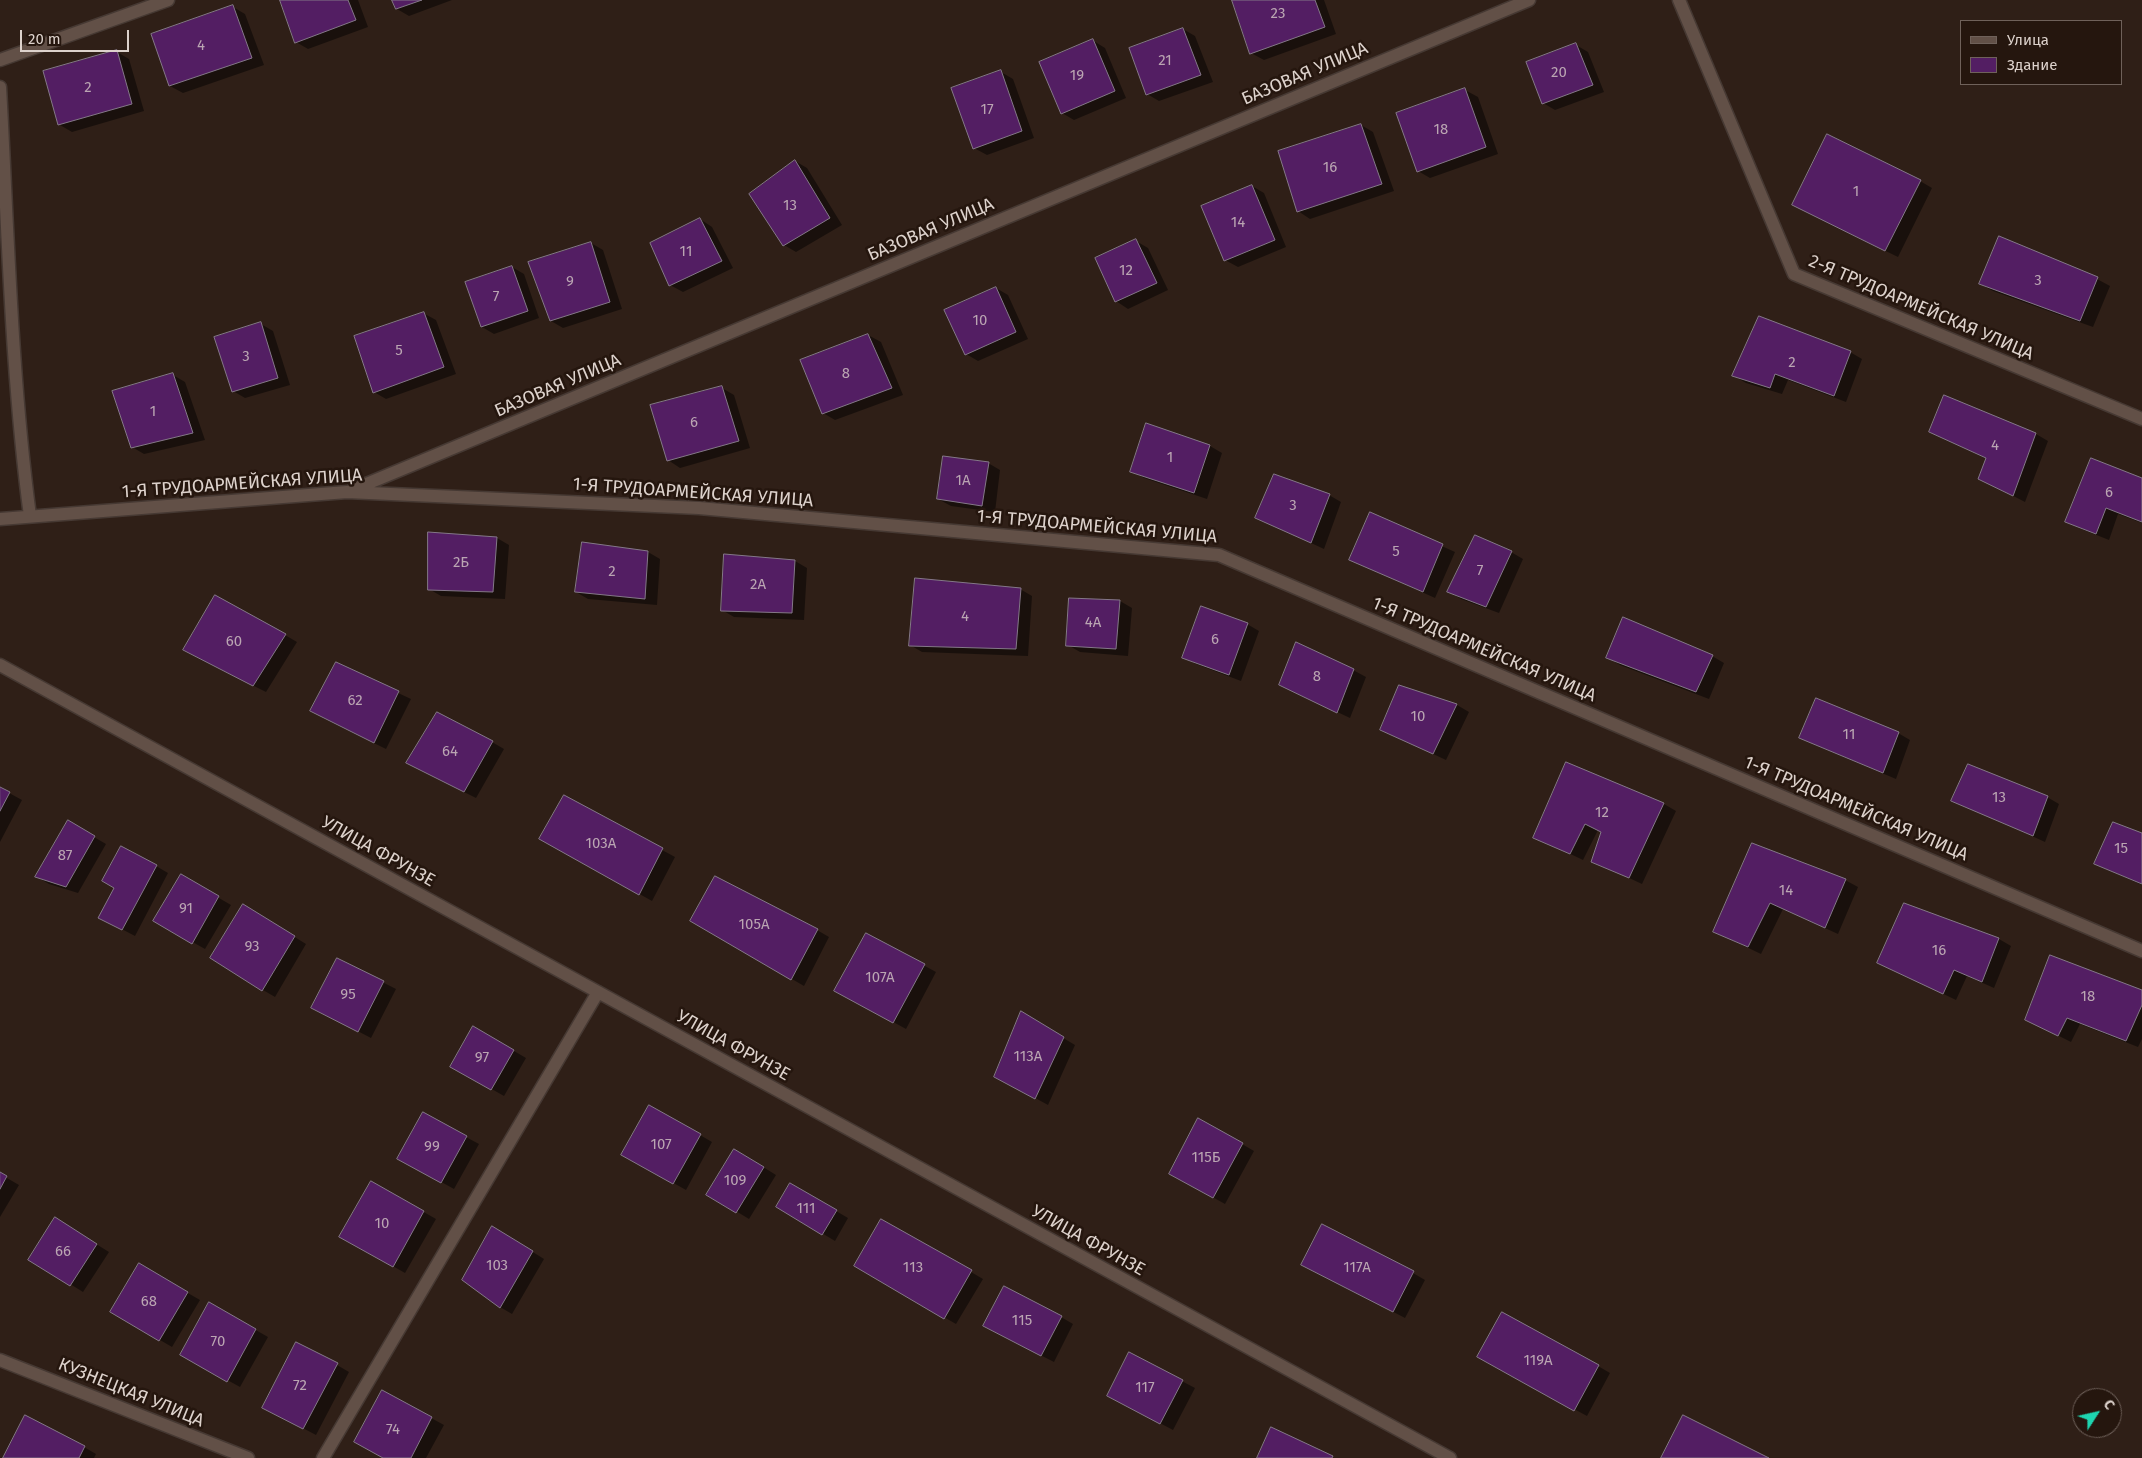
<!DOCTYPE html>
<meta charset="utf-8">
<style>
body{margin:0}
#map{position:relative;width:2142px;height:1458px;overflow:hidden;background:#2f1f17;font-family:"Fira Sans",sans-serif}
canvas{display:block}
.legend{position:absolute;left:1960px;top:20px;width:162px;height:65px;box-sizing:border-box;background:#25160e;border:1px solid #6f615a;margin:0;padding:6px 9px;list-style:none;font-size:15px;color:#ddd2cc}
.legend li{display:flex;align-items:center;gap:10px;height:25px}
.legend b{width:25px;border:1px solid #6f615a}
.north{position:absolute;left:2072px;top:1388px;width:50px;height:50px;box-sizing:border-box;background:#25160e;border:1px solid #6f615a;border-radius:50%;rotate:55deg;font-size:14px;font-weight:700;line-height:20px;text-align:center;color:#ddd2cc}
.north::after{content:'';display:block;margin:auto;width:18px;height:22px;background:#1ed5b0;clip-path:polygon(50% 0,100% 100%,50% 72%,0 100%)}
.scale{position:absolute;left:20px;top:30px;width:109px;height:22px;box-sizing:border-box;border:2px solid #ddd2cc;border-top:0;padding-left:6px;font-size:15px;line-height:18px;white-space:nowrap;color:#ddd2cc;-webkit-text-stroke:4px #25160e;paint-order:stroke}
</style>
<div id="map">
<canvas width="2142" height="1458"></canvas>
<ul class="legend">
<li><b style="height:6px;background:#625047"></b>Улица</li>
<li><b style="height:14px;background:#531e63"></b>Здание</li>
</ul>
<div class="north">С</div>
<div class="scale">20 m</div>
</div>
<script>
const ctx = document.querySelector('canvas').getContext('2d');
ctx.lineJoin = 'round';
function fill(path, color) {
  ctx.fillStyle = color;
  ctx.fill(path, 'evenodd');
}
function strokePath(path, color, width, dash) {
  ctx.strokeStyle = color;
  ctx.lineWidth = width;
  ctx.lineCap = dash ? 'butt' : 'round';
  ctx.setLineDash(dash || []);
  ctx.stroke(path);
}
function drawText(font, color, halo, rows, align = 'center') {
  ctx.font = font + ' "Fira Sans",sans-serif';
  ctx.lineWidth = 5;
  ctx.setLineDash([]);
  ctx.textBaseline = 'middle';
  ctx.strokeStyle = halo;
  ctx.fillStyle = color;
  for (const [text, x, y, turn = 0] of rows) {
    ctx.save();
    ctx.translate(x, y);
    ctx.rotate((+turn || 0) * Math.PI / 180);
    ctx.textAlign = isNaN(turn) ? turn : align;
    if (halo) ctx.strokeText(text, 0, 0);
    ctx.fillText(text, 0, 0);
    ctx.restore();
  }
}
fill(new Path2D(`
 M281 0H358L368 27 308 49 296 42Z
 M394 0H452L409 16 397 9Z
 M1233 0H1324L1336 34 1264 60 1251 53Z
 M233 7 245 14 264 65 183 93 170 86Z
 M1183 29 1195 36 1213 82 1159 101 1147 94Z
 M1092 40 1105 48 1126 98 1074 120 1062 113Z
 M1576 45 1588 52 1604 92 1555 110 1543 103Z
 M117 52 129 59 144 111 72 132 60 125 44 72Z
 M1001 72 1013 79 1034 138 987 155 974 148Z
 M1465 90 1478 97 1498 154 1430 178 1418 171Z
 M1361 125 1373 132 1394 191 1310 219 1298 211Z
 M795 161 807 168 842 225 796 252 784 245Z
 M1920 181 1932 188 1898 257 1806 212Z
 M1252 186 1264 193 1286 247 1238 267 1225 260Z
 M700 219 712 227 733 268 683 292 670 285Z
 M2000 237 2097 279 2110 286 2093 327 1993 291 1980 284Z
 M1136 241 1148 248 1168 290 1128 309 1116 301Z
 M591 243 603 250 622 309 563 328 551 321Z
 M512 267 524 274 539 318 494 334 482 327Z
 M996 288 1008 295 1028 339 978 361 966 354Z
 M423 313 436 320 456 374 386 399 374 392Z
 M261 324 273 331 290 385 245 398 233 391Z
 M868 335 881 342 903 395 835 420 823 413Z
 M1850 352 1862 359 1846 402 1788 380 1782 394 1746 383 1734 376Z
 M173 375 185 382 205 440 144 454 132 447Z
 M722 388 734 395 750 448 680 468 668 460Z
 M1945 396 2036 434 2048 441 2025 502 1992 485 1987 459 1930 432Z
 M1147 425 1210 446 1222 453 1207 499 1144 478 1131 471Z
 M988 463 1000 470 995 512 951 506 938 499Z
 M2142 479V523L2118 514 2109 540 2079 528 2067 521Z
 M1329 495 1341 502 1324 549 1257 518Z
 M1370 514 1455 552 1435 598 1351 560Z
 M497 538 509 545 505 599 441 596 429 589Z
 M648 552 660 559 657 605 588 599 576 592Z
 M1511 552 1523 559 1499 613 1461 599 1449 592Z
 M795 561 807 568 804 620 734 617 722 610Z
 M1020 589 1032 596 1028 656 922 652 910 645Z
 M1120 601 1132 608 1128 656 1080 652 1068 645Z
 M1247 624 1259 631 1241 681 1196 664 1184 657Z
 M285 635 297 642 266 692 196 657Z
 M1712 656 1724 663 1709 699 1620 665 1608 658Z
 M336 664 411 699 386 749 323 718Z
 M1353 670 1366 677 1350 718 1293 691Z
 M1457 705 1469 712 1446 760 1382 730Z
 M1898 733 1910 740 1896 779 1813 744 1801 737Z
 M492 742 504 749 476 798 420 770Z
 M1567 764 1664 804 1676 811 1642 884 1593 861 1603 833 1598 830 1583 860 1535 837Z
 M0 788 22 800 0 842Z
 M564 797 675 857 652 901 540 838Z
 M2047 797 2059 804 2045 842 1953 800Z
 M68 822 106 844 78 893 49 884 37 877Z
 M2142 835V885L2096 864Z
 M1752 844 1845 880 1858 887 1838 934 1783 909 1761 954 1715 932Z
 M156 866 168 873 135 936 112 924Z
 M181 876 231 905 205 949 155 921Z
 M1905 905 1999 939 2011 946 1994 988 1967 976 1956 1000 1879 963Z
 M256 913 306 944 275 997 263 990Z
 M692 921 817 930 829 937 804 986Z
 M866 934 936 972 906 1029 848 997Z
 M337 959 396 989 371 1038 325 1014Z
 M2142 991V1039L2138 1047 2080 1024 2071 1042 2039 1026Z
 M1021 1013 1075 1045 1048 1105 995 1076Z
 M473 1027 526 1058 504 1096 451 1066Z
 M650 1106 712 1142 686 1190 622 1154Z
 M423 1114 479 1144 454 1189 398 1158Z
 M1199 1119 1254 1151 1225 1204 1171 1174Z
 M747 1157 776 1175 749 1219 708 1194Z
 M0 1174 19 1185 0 1217Z
 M371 1182 436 1219 405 1273 340 1236Z
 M790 1184 848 1218 835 1241 777 1206Z
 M882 1220 983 1279 956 1324 855 1266Z
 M67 1226 109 1252 83 1292 30 1259Z
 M504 1234 544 1259 512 1314 500 1307Z
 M139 1265 200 1300 172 1347 112 1312Z
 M1315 1271 1413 1273 1425 1280 1405 1318Z
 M210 1304 268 1337 240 1387 182 1355Z
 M1061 1317 1073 1324 1054 1362 997 1333Z
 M1130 1354 1195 1388 1173 1430 1120 1402Z
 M1491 1364 1598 1366 1610 1373 1587 1416Z
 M337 1365 349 1372 316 1435 276 1414Z
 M383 1392 444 1425 426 1458H385Z
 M84 1447 96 1454 94 1458H4Z`), '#0007');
const building = new Path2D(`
 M280 0H348L356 20 295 43Z
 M392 0H422L396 9Z
 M1232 0H1315L1325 27 1250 54Z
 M233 5 252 58 169 86 151 34Z
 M1183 28 1201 75 1146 95 1129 48Z
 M1093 39 1115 91 1061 114 1039 62Z
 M1576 43 1593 85 1542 104 1526 62Z
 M117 50 132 104 58 125 43 71Z
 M1001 70 1022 131 973 149 951 88Z
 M1465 88 1486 147 1417 172 1396 113Z
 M1361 124 1382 184 1297 212 1278 151Z
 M1827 134 1921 180 1885 251 1792 205Z
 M795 160 830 218 783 246 749 194Z
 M1252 185 1275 240 1224 261 1201 206Z
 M700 218 722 261 669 286 650 243Z
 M1999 236 2098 277 2080 321 1979 284Z
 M1136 239 1157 283 1115 302 1095 258Z
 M591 242 610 302 550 321 528 262Z
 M512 266 528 311 481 327 465 282Z
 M996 287 1016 332 965 355 944 310Z
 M424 312 444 367 373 393 354 336Z
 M1759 316 1851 351 1834 396 1775 374 1770 388 1732 376Z
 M261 322 278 378 232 392 214 337Z
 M868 334 892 388 822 414 800 360Z
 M173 373 193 433 131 448 112 391Z
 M722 386 739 441 667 461 650 405Z
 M1944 395 2036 433 2013 496 1978 479 1986 458 1929 432Z
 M1146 423 1210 445 1194 493 1130 472Z
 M943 456 989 462 982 506 937 499Z
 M2091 458 2142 478V522L2106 508 2096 534 2065 522Z
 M1274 474 1330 494 1311 543 1255 518Z
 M1370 512 1443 544 1423 592 1349 560Z
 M428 532 497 537 493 592 428 590Z
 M1475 535 1512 551 1486 607 1447 592Z
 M582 542 648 551 645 599 575 592Z
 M724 554 795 560 792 613 721 611Z
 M915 578 1021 588 1016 649 909 646Z
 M215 595 286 634 253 686 183 650Z
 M1069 598 1120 600 1116 649 1066 646Z
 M1201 606 1248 623 1229 675 1182 658Z
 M1623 617 1713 655 1696 692 1606 658Z
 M1296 642 1354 669 1337 713 1279 685Z
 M336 662 399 691 374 743 310 711Z
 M1399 685 1457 704 1433 754 1380 730Z
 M1816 698 1899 732 1883 773 1799 738Z
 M437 712 493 741 464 792 406 763Z
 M1566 762 1664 803 1629 878 1591 862 1601 832 1585 824 1570 854 1533 838Z
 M1968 764 2048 796 2033 836 1951 801Z
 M0 787 10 792 0 811Z
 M564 795 663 848 639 895 539 839Z
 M68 820 95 836 66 887 35 877Z
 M2113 822 2142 833V884L2094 864Z
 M1752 843 1846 879 1825 928 1770 903 1748 947 1713 932Z
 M121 846 157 865 122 930 98 918 114 888 102 881Z
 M181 874 219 896 192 944 153 921Z
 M715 876 818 929 791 980 690 921Z
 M1904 903 1999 938 1982 982 1954 970 1943 994 1877 963Z
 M243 904 295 936 262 991 210 958Z
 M866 933 925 964 893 1023 834 991Z
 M2050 955 2142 990V1005L2126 1041 2067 1018 2058 1036 2025 1020Z
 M337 958 384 981 358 1032 311 1008Z
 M1021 1011 1064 1037 1035 1099 994 1077Z
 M473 1026 514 1050 491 1090 450 1067Z
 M649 1105 701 1134 673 1184 621 1155Z
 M423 1112 467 1136 441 1183 397 1159Z
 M1198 1118 1243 1143 1213 1198 1169 1174Z
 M734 1149 764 1167 736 1213 706 1195Z
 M0 1172 7 1176 0 1189Z
 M371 1181 424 1211 393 1267 339 1237Z
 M790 1183 837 1210 822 1235 776 1207Z
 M55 1217 97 1244 70 1286 28 1260Z
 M881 1219 972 1270 944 1319 854 1266Z
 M1322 1224 1414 1271 1393 1312 1301 1265Z
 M492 1226 533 1251 500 1308 462 1280Z
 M139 1263 188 1292 159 1341 110 1312Z
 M1004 1286 1062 1316 1041 1356 983 1326Z
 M209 1302 256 1329 227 1382 180 1355Z
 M1502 1312 1599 1365 1574 1411 1477 1357Z
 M296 1342 338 1363 303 1429 262 1408Z
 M1129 1352 1183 1380 1160 1424 1107 1396Z
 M382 1390 432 1417 411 1458H383L354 1442Z
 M25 1415 85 1446 79 1458H3Z
 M1683 1415 1769 1458H1661Z
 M1271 1427 1333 1456 1332 1458H1257Z`);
fill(building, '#531e63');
strokePath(building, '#847888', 1);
const minor = new Path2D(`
 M1679 0 1794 274 2142 419
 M0 60 168 0
 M0 87C8 230 11 374 30 516
 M352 490 1529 0
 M0 519 347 492 699 508 1219 555 2142 951
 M0 665 1450 1458
 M0 1360 248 1458
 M323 1458 598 992`);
strokePath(minor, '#463933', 15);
strokePath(minor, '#625047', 12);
drawText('15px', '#baa5b2', null, [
 ["23",1278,14],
 ["4",201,46],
 ["21",1165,61],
 ["20",1559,73],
 ["19",1077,76],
 ["2",88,88],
 ["17",987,110],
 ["18",1441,130],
 ["16",1330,168],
 ["1",1856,192],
 ["13",790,206],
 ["14",1238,223],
 ["11",686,252],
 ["12",1126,271],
 ["3",2038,281],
 ["9",570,282],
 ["7",496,297],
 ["10",980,321],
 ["5",399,351],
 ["3",246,357],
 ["2",1792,363],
 ["8",846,374],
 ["1",153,412],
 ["6",694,423],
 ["4",1995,446],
 ["1",1170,458],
 ["1А",963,481],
 ["6",2109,493],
 ["3",1293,506],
 ["5",1396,552],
 ["2Б",461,563],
 ["7",1480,571],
 ["2",612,572],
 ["2А",758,585],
 ["4",965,617],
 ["4А",1093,623],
 ["6",1215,640],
 ["60",234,642],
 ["8",1317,677],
 ["62",355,701],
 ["10",1418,717],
 ["11",1849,735],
 ["64",450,752],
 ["13",1999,798],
 ["12",1602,813],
 ["103А",601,844],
 ["15",2121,849],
 ["87",65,856],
 ["14",1786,891],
 ["91",186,909],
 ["105А",754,925],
 ["93",252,947],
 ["16",1939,951],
 ["107А",880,978],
 ["95",348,995],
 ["18",2088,997],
 ["113А",1028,1057],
 ["97",482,1058],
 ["107",661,1145],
 ["99",432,1147],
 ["115Б",1206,1158],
 ["109",735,1181],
 ["111",806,1209],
 ["10",382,1224],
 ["66",63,1252],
 ["103",497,1266],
 ["113",913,1268],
 ["117А",1357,1268],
 ["68",149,1302],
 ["115",1022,1321],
 ["70",218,1342],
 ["119А",1538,1361],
 ["72",300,1386],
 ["117",1145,1388],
 ["74",393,1430]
]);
drawText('18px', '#ddd2cc', '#25160e', [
 ["БАЗОВАЯ УЛИЦА",1305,74,-23],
 ["БАЗОВАЯ УЛИЦА",931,230,-23],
 ["2-Я ТРУДОАРМЕЙСКАЯ УЛИЦА",1921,308,23],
 ["БАЗОВАЯ УЛИЦА",558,386,-23],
 ["1-Я ТРУДОАРМЕЙСКАЯ УЛИЦА",242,484,-4],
 ["1-Я ТРУДОАРМЕЙСКАЯ УЛИЦА",693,493,4],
 ["1-Я ТРУДОАРМЕЙСКАЯ УЛИЦА",1097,527,5],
 ["1-Я ТРУДОАРМЕЙСКАЯ УЛИЦА",1484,650,23],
 ["1-Я ТРУДОАРМЕЙСКАЯ УЛИЦА",1856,809,23],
 ["УЛИЦА ФРУНЗЕ",378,852,29],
 ["УЛИЦА ФРУНЗЕ",733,1046,29],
 ["УЛИЦА ФРУНЗЕ",1088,1241,29],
 ["КУЗНЕЦКАЯ УЛИЦА",131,1393,22]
]);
</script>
